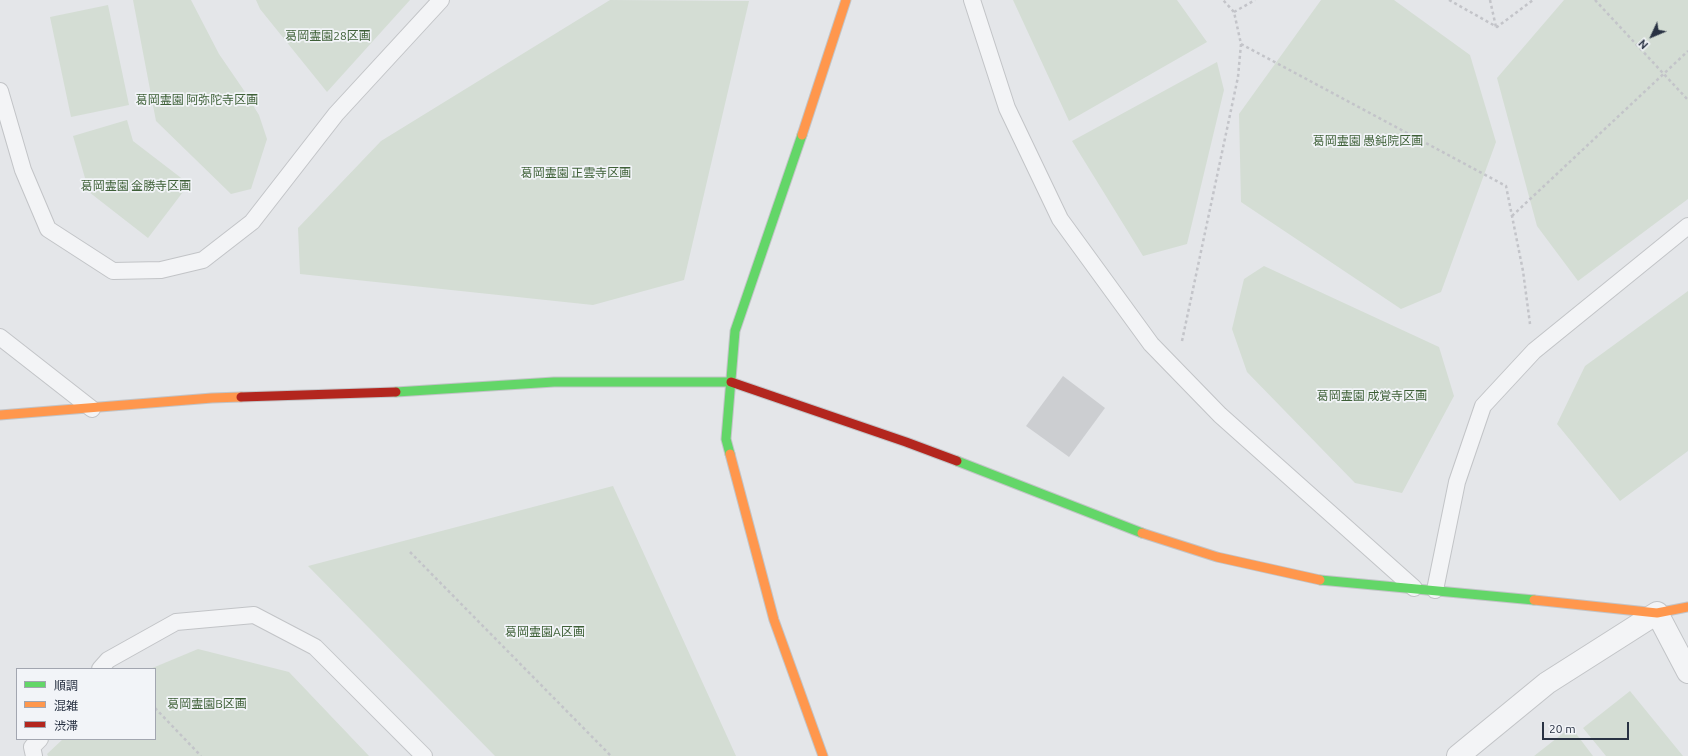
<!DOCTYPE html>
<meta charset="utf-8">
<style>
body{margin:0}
#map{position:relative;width:1688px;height:756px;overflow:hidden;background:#e4e6e9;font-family:Ubuntu,"Noto Sans JP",sans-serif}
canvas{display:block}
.legend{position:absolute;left:16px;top:668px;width:140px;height:72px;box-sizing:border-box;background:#f2f4f8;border:1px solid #a2a6b0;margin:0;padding:5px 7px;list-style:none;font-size:12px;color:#293243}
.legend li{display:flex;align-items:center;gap:8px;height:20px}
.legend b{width:20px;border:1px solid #a2a6b0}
.north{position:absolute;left:1632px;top:16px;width:40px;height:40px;-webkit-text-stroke:3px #f2f4f8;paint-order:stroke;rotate:226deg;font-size:11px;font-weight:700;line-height:16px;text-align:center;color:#293243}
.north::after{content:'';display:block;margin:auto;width:14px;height:18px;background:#293243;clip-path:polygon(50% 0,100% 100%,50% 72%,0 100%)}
.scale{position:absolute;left:1542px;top:722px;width:87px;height:18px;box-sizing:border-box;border:2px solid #293243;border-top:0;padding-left:5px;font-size:12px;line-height:14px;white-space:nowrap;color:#293243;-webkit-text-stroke:3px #f2f4f8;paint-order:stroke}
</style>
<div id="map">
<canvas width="1688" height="756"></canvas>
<ul class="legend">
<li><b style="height:5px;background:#63d668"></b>順調</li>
<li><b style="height:5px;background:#ff974d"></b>混雑</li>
<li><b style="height:5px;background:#b3261e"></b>渋滞</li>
</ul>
<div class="north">N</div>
<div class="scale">20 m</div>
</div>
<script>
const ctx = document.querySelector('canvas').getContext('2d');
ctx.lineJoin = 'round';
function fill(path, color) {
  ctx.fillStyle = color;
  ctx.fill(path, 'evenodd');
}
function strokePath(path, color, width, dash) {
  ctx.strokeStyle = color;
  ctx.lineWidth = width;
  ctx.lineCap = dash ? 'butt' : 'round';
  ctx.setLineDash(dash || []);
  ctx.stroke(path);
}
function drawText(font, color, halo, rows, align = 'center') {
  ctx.font = font + ' Ubuntu,"Noto Sans JP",sans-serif';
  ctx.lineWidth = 3.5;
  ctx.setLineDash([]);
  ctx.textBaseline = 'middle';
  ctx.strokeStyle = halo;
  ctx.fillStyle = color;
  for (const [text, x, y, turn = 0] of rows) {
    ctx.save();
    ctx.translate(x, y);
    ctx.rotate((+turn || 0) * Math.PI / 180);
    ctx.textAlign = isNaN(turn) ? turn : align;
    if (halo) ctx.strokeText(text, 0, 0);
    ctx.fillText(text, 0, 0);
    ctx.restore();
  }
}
fill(new Path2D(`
 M133 0H191L219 54 243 89 259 115 267 139 251 189 231 194 156 121Z
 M256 0H410L327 92 260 9Z
 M610 0 749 1 684 280 593 305 300 274 298 228 381 141Z
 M1013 0H1177L1207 42 1069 121Z
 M1321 0H1394L1470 55 1496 142 1441 292 1401 309 1241 202 1239 114Z
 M1564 0H1688V199L1578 281 1537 226 1497 78Z
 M108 5 129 105 71 117 50 17Z
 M1217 62 1224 90 1187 244 1143 256 1072 141Z
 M127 120 133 141 189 184 148 238 89 192 73 136Z
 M1264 266 1439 347 1454 396 1402 493 1355 483 1247 372 1232 329 1244 279Z
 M1688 291V451L1620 501 1557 424 1585 366Z
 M613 486 736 756H495L308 566Z
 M198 649 289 672 369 756H48L47 754 63 739H155V669H150Z
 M1630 691 1683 756H1606L1583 728Z
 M1571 727 1593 756H1534Z`), '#d4ddd4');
fill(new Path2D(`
 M1063 376 1105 408 1069 457 1026 426Z`), '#ccced1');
const lane = new Path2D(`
 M972 0 1007 108 1060 219 1151 344 1220 415 1414 588
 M0 91 23 170 48 229 113 271 161 270 203 260 252 222 336 114 441 0
 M0 337 92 409
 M1435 590 1457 482 1483 406 1534 351 1688 226
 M100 669 108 660 176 622 254 615 315 647 424 756
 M34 756 32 747 40 739`);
const street = new Path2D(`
 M1458 756 1547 683 1657 613 1688 672`);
const fast = new Path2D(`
 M396 392 554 382H731
 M730 454 726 439 735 331 802 135
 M957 461 1142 533
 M1320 580 1534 600`);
const slow = new Path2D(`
 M802 135 846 0
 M0 415 212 398 241 397
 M730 454 774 620 823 756
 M1142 533 1217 557 1320 580
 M1534 600 1657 613 1688 607`);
const jam = new Path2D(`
 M731 382 906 442 957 461
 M241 397 396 392`);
strokePath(lane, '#c2c4c7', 18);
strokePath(street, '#c2c4c7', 24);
strokePath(fast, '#c2c4c7', 11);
strokePath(slow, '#c2c4c7', 11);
strokePath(jam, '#c2c4c7', 11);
strokePath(new Path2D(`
 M1449 0 1497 27 1533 0
 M1490 0 1496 27
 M1595 0 1688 100
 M1234 12 1255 0
 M1241 44 1506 186 1523 271 1530 324
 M1512 216 1688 51
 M1182 341 1238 77 1241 44 1234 12 1223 0
 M410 552 611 756
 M155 708 201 756`), '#c3c4c9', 2.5, [3, 3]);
strokePath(lane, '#f3f4f6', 16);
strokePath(street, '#f3f4f6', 22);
strokePath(fast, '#63d668', 9);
strokePath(slow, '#ff974d', 9);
strokePath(jam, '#b3261e', 9);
drawText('12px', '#3d5f36', '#f2f4f8', [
 ["葛岡霊園28区画",328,36],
 ["葛岡霊園 阿弥陀寺区画",197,100],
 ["葛岡霊園 愚鈍院区画",1368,141],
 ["葛岡霊園 正雲寺区画",576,173],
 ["葛岡霊園 金勝寺区画",136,186],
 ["葛岡霊園 成覚寺区画",1372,396],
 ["葛岡霊園A区画",545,632],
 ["葛岡霊園B区画",207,704]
]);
</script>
